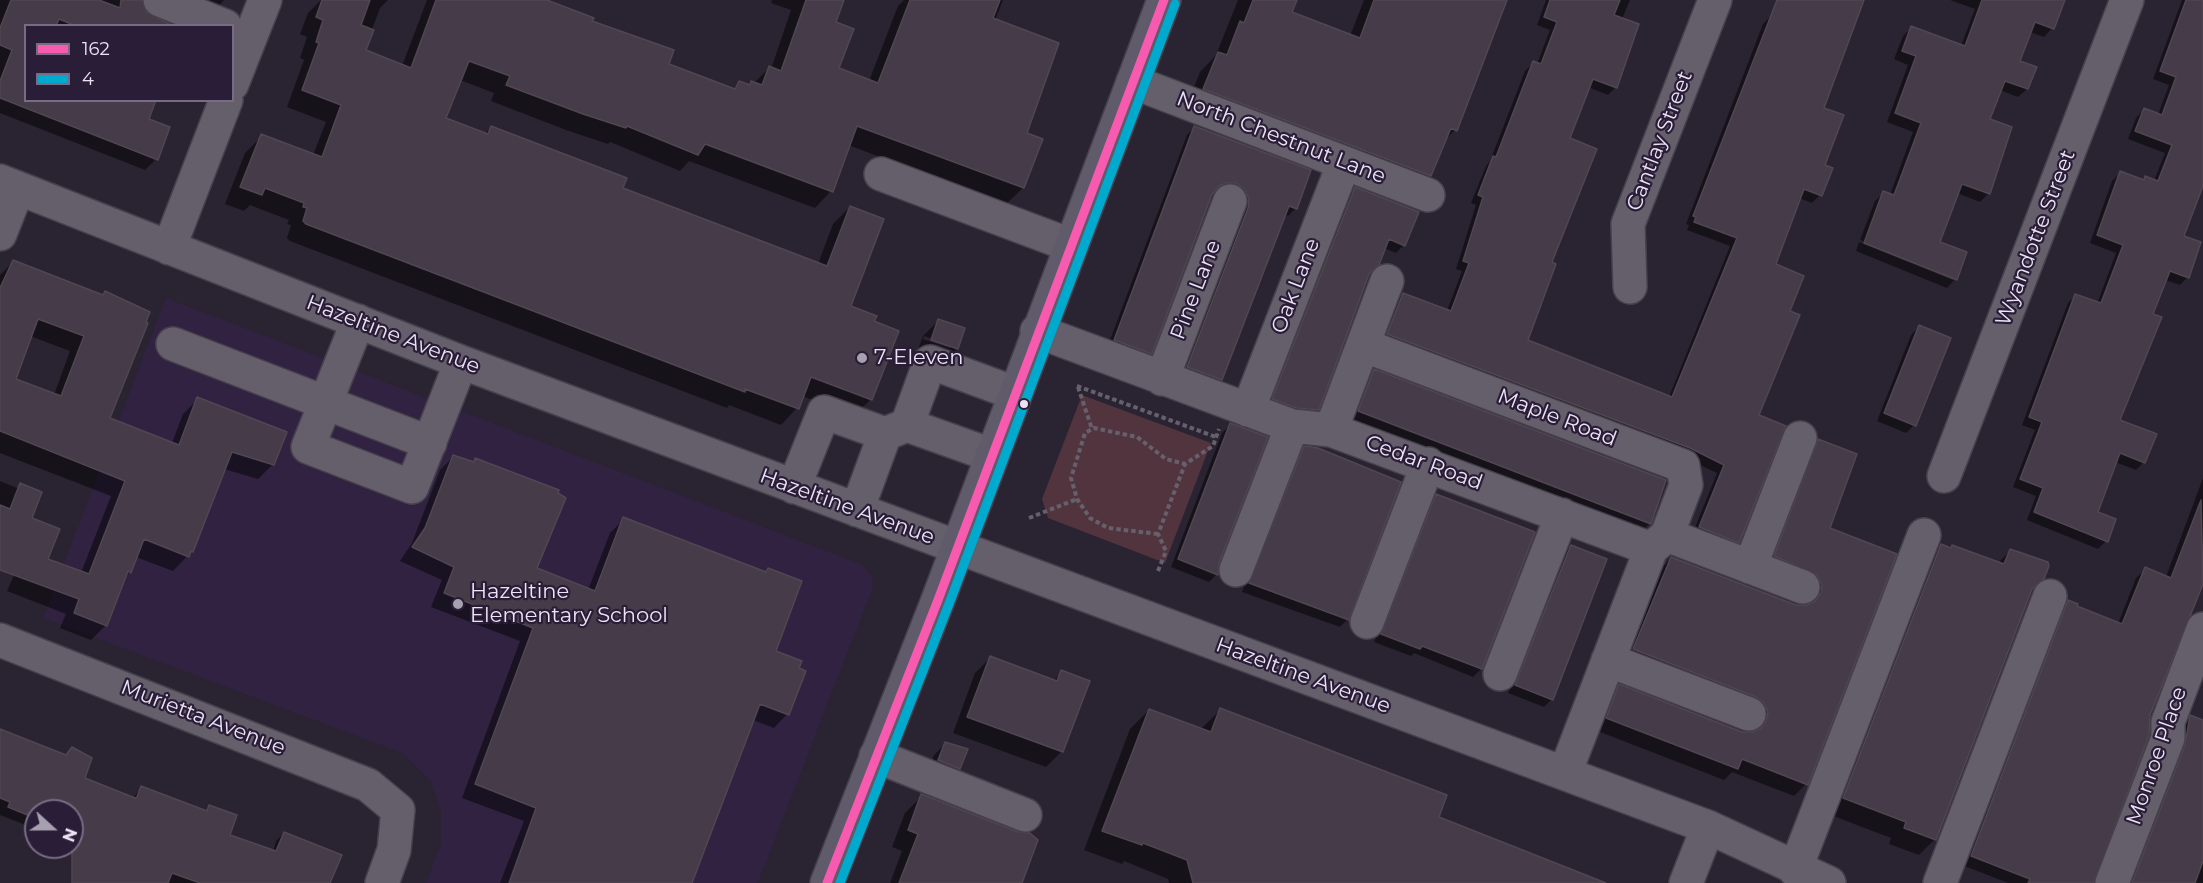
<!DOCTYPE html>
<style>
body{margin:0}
#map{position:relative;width:2203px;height:883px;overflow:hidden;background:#2a2331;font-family:Montserrat,sans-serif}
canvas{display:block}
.legend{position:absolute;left:24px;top:24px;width:210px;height:78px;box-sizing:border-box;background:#2a1d37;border:2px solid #776c83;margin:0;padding:8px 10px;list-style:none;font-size:18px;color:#ebe3f5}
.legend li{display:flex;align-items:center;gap:12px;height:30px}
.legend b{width:30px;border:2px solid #776c83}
.north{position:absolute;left:24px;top:799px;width:60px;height:60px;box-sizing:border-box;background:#2a1d37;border:2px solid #776c83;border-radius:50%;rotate:111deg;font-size:16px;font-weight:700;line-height:24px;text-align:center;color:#ebe3f5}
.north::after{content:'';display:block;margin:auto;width:21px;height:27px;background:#a7a0b0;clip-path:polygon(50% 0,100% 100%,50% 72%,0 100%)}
</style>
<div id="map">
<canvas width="2203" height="883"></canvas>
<ul class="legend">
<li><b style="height:8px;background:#f75aaf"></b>162</li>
<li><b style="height:8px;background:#00a9ce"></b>4</li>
</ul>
<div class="north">N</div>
</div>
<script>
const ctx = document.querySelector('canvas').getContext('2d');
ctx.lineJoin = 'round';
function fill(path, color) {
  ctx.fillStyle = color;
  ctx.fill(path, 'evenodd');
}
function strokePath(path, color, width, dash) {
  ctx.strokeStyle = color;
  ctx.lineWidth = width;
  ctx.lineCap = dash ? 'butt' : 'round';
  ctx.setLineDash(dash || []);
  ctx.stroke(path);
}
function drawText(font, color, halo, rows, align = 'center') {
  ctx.font = font + ' Montserrat,sans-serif';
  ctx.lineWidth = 4.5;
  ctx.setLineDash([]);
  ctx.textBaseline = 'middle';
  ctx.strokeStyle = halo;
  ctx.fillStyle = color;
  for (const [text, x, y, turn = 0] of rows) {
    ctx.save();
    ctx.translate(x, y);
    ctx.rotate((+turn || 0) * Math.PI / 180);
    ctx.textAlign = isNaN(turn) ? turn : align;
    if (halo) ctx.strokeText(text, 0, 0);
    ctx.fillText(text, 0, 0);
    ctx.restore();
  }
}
fill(new Path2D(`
 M166 298 863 565 873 577 872 589 758 883H426L441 843V811L431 781 402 753 43 618Z`), '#302240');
fill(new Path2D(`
 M1082 395 1211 443 1165 563 1048 518 1042 499Z`), '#52343e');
fill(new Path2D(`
 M0 0H140L144 12 169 26H26V100L147 120 168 128 156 159 145 170 0 113Z
 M173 0H224L211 15Z
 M321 0H388L380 8 364 51 402 66 427 0H536L590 22 667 65 732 90 739 83 748 86 754 83 769 68 771 69 791 10 771 3 772 0H843L834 23 837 69 869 81 898 6 904 0H1003L995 20 1025 134 1023 188 1006 204 848 145 831 191 815 208 689 161 680 171 610 142 608 144 566 130 491 101 494 93 460 80 444 119 484 134 491 128 621 189 818 264 833 224 850 207 849 307 873 322 871 399 854 416 802 396 797 408 781 425 729 405 727 408 290 241 287 238 291 225 287 224 289 220 250 205 244 211 225 204 245 153 262 136 313 155 326 122 287 107 304 60 300 58 307 37 300 34 308 13Z
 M1238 0H1296L1290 13 1350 36 1364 0H1505L1455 130 1443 142 1430 175 1411 194 1186 107 1200 72 1216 55Z
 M1546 0H1630L1622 19 1616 87 1608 95 1588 87 1568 139 1550 263 1526 341 1669 397 1730 246 1687 230 1689 225 1686 224 1763 24 1771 16 1810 0H1864L1822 109 1823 166 1820 195 1812 203 1799 198 1774 265 1788 312 1758 416 1738 542 1730 550 1692 535 1717 473 1681 456 1380 342 1395 302 1403 294 1447 311 1462 271 1456 269 1476 205 1471 203 1486 166 1490 161 1525 71 1533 63 1537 64 1550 30 1537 25Z
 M1950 0H2063L2052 28 2044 37 2030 32 2018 62 2027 89 2018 97 2000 90 1988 120 1989 193 1980 202 1957 193 1939 243 1955 279 1947 288 1856 251 1859 242 1953 280V277L1860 240 1875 201 1884 193 1890 195 1913 132 1887 122 1908 65 1894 59 1903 36 1912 27 1961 46 1975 9Z
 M2182 0H2203V182L2182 237 2188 277 2180 285 2165 280 2118 421 2144 462 2136 470 2115 462 2096 513 2106 541 2098 549 2027 520 2036 496 2013 487 2035 430 2022 425 2068 303 2076 295 2097 304 2116 253 2090 243 2112 181 2120 173 2142 181 2146 178 2154 181 2165 153 2128 139 2136 118 2144 110 2158 115 2169 85 2153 79Z
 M1195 127 1296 208 1288 216 1284 214 1221 379 1213 387 1180 375 1228 191 1212 192 1150 353 1142 361 1107 348 1187 135Z
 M1355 189 1404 245 1396 253 1384 248 1368 274 1317 409 1309 417 1266 407 1347 197Z
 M13 262 101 296 105 293 108 419 172 443 183 414 198 399 273 464 258 479 224 469 192 551 173 571 136 557 130 572 123 578 106 625 91 640 60 628 66 614 7 591 14 575 0 570V481L17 488 20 485 46 559 81 573 111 496 0 453V275ZM30 336 70 351 54 395 14 380Z
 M938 321 957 348 941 364 916 355 923 336ZM924 336 950 345V348L923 339Z
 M1919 327 1914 425 1906 433 1877 421 1911 335Z
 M1374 371 1665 481 1649 524 1641 532 1351 419 1366 379Z
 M1230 425 1217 574 1209 582 1171 567 1222 433Z
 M1819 441 1828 529 1806 784 1794 796 1732 772 1724 780 1595 730 1607 698 1620 686 1742 733H1755L1756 723 1621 662 1659 571 1671 558 1796 606H1809L1810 596 1763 568 1806 453Z
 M1305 448 1348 619 1340 627 1242 592 1297 456Z
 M453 457 472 463 475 460 535 569 588 590 610 533 624 519 765 573 768 569 774 652 804 672 787 714 774 728 753 720 691 883H500L524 821 462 798 520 641 431 607 442 580 400 561 412 543 440 470Z
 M2203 478V584L2149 715 2092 883H2008L1962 865 2059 611 2068 602 2075 607 2118 624 2136 578 2145 569 2166 577Z
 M1437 496 1533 533 1481 669 1473 677 1414 653 1411 656 1374 642 1429 504Z
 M1571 546 1552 699 1544 707 1508 693 1563 554Z
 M1941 546 1950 549 1952 546 1997 564 2010 551 2030 590 1935 839 1919 855 1889 844 1891 838 1828 814 1925 561Z
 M990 658 1053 681 1062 672V751L1046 767 953 733 975 673Z
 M1149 710 1201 729 1220 710 1437 817 1607 883H1169L1168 879 1124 861 1122 864 1084 850 1130 729Z
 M2191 717 2203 722V883H2127L2181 727Z
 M0 731 83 779 133 798 142 787 205 812 209 807 228 836 273 852 276 841 284 833 330 883H91L72 844V811H36V829L0 815Z
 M946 743 959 768 947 780 927 772 934 755Z
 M922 796 1020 883H890L902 851 892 847 905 813Z`), '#0007');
const building = new Path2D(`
 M11 0H99L120 8 121 0H142L146 12 173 26H76L59 19 56 26H26V100H156L149 119 170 127 158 160 0 98V81L12 50 0 45V28Z
 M322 0H370L361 25 374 30 366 50 411 68 436 0H547L594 18 592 21 674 50 669 64 735 89 739 81 750 85 751 81 762 85 769 66 781 71 806 0H844L836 22 854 29 839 68 878 83 910 0H1000L993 18 1059 43 1027 133 1043 139 1024 188 857 126 833 192 705 144 698 155 627 126 626 128 583 114 506 85 510 76 469 61 446 118 488 134 491 126 627 178 623 188 827 266 850 206 884 219 851 306 877 316 874 321 899 331 872 400 811 377 799 409 745 389V392L306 224 303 221 307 208 303 207 304 203 265 188 262 195 240 187 261 134 322 157 341 105 302 90 319 43 316 42 323 20 316 17Z
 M1253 0H1297L1292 12 1360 38 1374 0H1507L1457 131 1451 128 1431 176 1203 89 1218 52 1227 55 1240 21 1244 23Z
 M1550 0H1620L1614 15 1639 24 1617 88 1593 79 1570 138 1597 149 1552 262 1556 264 1528 340 1672 397 1737 238 1694 222 1696 217 1693 216 1777 0H1864L1824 108 1844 115 1825 165 1833 168 1822 196 1804 189 1776 264 1804 276 1790 311 1800 315 1759 415 1786 426 1739 543 1699 527 1724 465 1690 448 1387 334 1403 293 1451 311 1469 263 1463 261 1483 197 1478 195 1493 156 1496 157 1533 61 1541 64 1557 22 1544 17Z
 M1982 0H2065L2054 29 2035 22 2020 61 2037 67 2028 89 2005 81 1990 119 2012 127 1990 194 1962 184 1940 242 1967 252 1957 280 1864 243 1883 191 1894 195 1921 123 1895 113 1916 56 1902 51 1911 26 1965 46Z
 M2186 0H2203V186L2184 236 2201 242 2189 278 2170 271 2153 314 2162 317 2120 420 2157 434 2145 463 2120 453 2098 512 2116 519 2108 542 2034 512 2043 488 2020 479 2042 422 2029 417 2075 294 2101 303 2123 245 2097 235 2120 171 2144 180 2145 176 2158 181 2172 145 2135 131 2144 108 2162 115 2176 77 2160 71Z
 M1194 126 1311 170 1297 209 1289 206 1222 380 1187 367 1248 208 1249 199 1245 190 1236 183H1226L1219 186 1212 194 1152 354 1114 340Z
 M1355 187 1419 212 1405 246 1389 239 1379 265 1369 274 1319 410 1296 408 1272 399Z
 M13 260 103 295 105 291 150 312 146 322 148 323 110 418 179 445 197 397 287 432 274 465 232 452 193 552 191 551 189 557 144 539 131 573 128 571 107 626 74 613 79 599 0 570V505L10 509 20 483 42 492 32 518 60 529 48 559 89 574 125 481 0 431V288ZM38 319 84 336 61 396 16 379Z
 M938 319 965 328 958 349 931 340Z
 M1919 325 1951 338 1916 426 1884 413Z
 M1374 369 1666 480 1651 524 1358 411Z
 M1230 423 1268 437 1219 563 1218 575 1178 559Z
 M1818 439 1857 454 1830 528 1897 554 1808 785 1742 759 1738 769 1606 718 1619 684 1742 732H1753L1761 728 1766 721 1768 712 1764 703 1756 697 1633 649 1671 557 1796 605H1807L1815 601 1821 593 1822 585 1817 575 1774 556Z
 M1304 446 1318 448 1401 482 1349 620 1249 583Z
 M453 455 474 462 475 458 559 490 558 493 566 498 537 568 595 591 623 517 766 572 768 568 802 581 776 651 802 661 799 668 806 671 789 715 760 704 692 883H509L536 808 475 784 533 628 444 593 454 567 412 547 425 528Z
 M1436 494 1535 532 1482 669 1422 646 1420 649 1381 634Z
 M2201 500 2203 584 2150 715 2149 735 2094 883H2028L2030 879 1971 856 2068 600 2078 604 2077 606 2122 624 2145 567 2171 578Z
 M1941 544 1951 548 1952 545 2004 564 2010 549 2048 562 2049 566 2044 579 2032 589 1936 840 1904 828 1906 822 1843 798Z
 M1571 545 1607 559 1553 700 1515 685Z
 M990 656 1057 681 1061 670 1090 681 1063 752 967 717Z
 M1220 708 1447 795 1439 817 1606 883H1193L1187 860 1143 843 1142 845 1102 831 1149 709 1211 732Z
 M2190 715 2203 720V861L2195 883H2132L2185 745Z
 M0 729 66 755 72 747 92 758 85 778 135 798 137 797 141 786 207 811 209 805 237 815 230 835 276 851 284 832 342 855 330 883H200L172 873 168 883H72V811H32L30 816 8 807 10 802 0 798Z
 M945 742 968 749 960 769 938 760Z
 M921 794 1018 832 1030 833 1038 840 1022 883H899L918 834 908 830Z`);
fill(building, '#463b48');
strokePath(building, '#504752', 1.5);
const minor = new Path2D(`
 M160 0 225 26
 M1133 82 1428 195
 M232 84 265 0
 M881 174 1070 245
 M0 181 461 362 1708 827 1829 883
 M0 234 18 188
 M169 248 226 100
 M1630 287 1628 224 1715 0
 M358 321 308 447 412 487 461 362
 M1037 331 1292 426 1331 430 1651 549 1667 535 1803 587
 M173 344 430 443
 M1363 345 1683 466 1686 485 1667 535
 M1162 379 1230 201
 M1248 410 1344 163
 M907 425 991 455
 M1331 430 1387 281
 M885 434 907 425 930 362 1014 393
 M1944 476 2127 0
 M794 487 824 412 885 434 857 510
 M1750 567 1800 438
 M1236 570 1292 426
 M1367 622 1428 464
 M0 640 368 785 398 810 394 850 382 883
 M1608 660 1749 714
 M1500 674 1562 515
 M876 756 1025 815
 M1565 773 1651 549
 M1795 870 1924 535
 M1686 883 1708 827
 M1940 883 2050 596
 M2112 883 2168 738V722L2203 629`);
const major = new Path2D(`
 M827 883 938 600 1164 0`);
strokePath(minor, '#46404d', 36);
strokePath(major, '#46404d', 36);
strokePath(new Path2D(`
 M1077 386 1216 437
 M1078 387 1092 429
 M1029 518 1077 499
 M1158 534 1108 528 1090 518 1077 499 1071 478 1085 433 1094 428 1137 437 1166 459 1185 464
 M1158 571 1166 551 1158 534 1185 464 1213 446 1219 429`), '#66606c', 4, [4.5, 3]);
strokePath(minor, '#655f6b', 33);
strokePath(major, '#605b6a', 33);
strokePath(new Path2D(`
 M827 883 938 600 1164 0`), '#f75aaf', 9);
strokePath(new Path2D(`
 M840 883 949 604 1175 4`), '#00a9ce', 9);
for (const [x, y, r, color] of [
 [862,358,6,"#a7a0b0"],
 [1024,404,5,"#ebe3f5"],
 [458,604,6,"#a7a0b0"]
]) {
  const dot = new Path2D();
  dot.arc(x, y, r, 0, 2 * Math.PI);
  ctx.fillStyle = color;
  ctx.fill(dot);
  strokePath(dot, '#2a1d37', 2);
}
drawText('21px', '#ebe3f5', '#2a1d37', [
 ["North Chestnut Lane",1281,138,21],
 ["Cantlay Street",1660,141,-69],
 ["Wyandotte Street",2036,238,-69],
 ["Oak Lane",1296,286,-69],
 ["Pine Lane",1196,290,-69],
 ["Hazeltine Avenue",393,335,21],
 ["Maple Road",1557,418,21],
 ["Cedar Road",1424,463,20],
 ["Hazeltine Avenue",847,507,20],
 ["Hazeltine Avenue",1303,676,20],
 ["Murietta Avenue",203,718,21],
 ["Monroe Place",2157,756,-71]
]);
drawText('21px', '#ebe3f5', '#2a1d37', [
 ["7-Eleven",874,358],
 ["Hazeltine",470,592],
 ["Elementary School",470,616]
], 'left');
</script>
